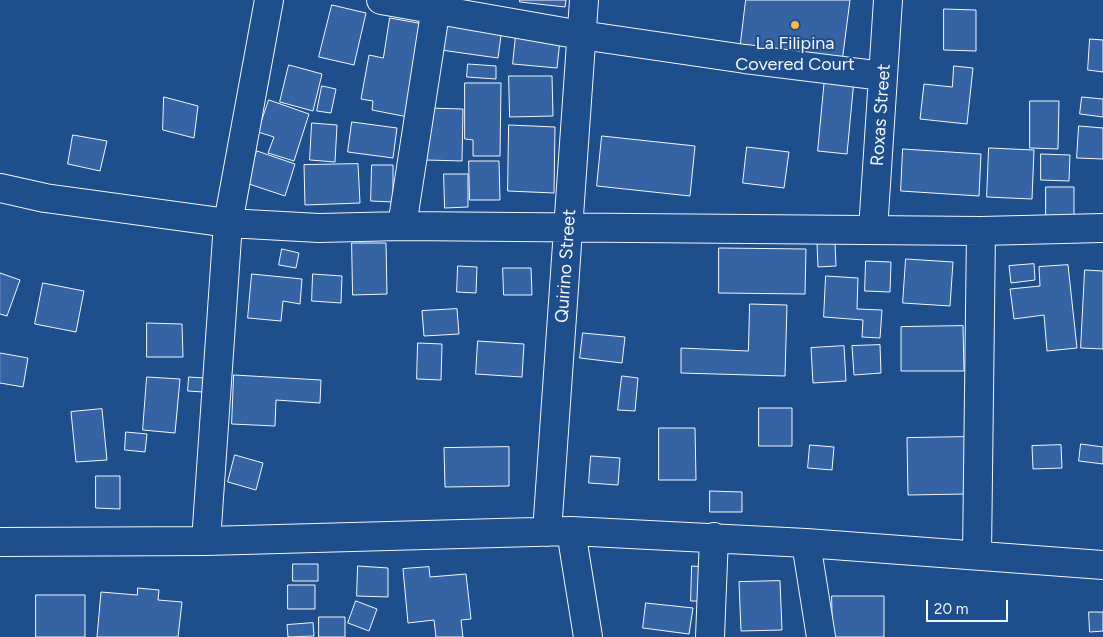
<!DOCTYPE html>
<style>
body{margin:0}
#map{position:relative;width:1103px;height:637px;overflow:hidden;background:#1f4e8c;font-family:Figtree,sans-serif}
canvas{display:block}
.scale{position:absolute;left:926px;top:600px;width:82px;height:22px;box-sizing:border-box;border:2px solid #f2f6ff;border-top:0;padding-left:6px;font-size:15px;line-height:18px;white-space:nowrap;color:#f2f6ff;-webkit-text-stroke:4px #1f4e8c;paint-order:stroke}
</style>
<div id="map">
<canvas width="1103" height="637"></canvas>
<div class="scale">20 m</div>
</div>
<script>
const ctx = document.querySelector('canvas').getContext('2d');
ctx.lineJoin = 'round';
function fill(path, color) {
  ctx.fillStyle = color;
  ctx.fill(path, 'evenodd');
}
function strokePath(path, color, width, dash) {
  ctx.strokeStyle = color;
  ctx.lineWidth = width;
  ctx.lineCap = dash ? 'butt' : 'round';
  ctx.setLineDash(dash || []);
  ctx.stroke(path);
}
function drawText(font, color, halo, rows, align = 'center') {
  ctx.font = font + ' Figtree,sans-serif';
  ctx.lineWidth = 4;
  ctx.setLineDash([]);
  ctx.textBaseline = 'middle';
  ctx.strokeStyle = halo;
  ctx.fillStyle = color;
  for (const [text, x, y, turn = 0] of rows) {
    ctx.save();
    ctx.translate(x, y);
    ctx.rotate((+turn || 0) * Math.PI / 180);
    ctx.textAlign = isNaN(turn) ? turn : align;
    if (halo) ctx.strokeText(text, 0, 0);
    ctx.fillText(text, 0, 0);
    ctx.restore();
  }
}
const building = new Path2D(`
 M520 0H566L565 7 520 2Z
 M746 0H850L842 62 740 50Z
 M332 5 366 13 354 65 319 57Z
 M944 9 976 10V51L944 50Z
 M390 18 424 24 408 117 372 110 373 101 361 99 369 55 383 58Z
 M445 20 502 28 498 58 441 50Z
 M516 35 560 40 557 68 513 64Z
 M1090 39 1103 40V72L1088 70Z
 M468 64 496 66V79L467 77Z
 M289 65 322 74 313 111 280 102Z
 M954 66 973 68 967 124 920 119 924 84 952 87Z
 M509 76H552L553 116 510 117Z
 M825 77 854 80 847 154 818 151Z
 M465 83H501L500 156H473V140L465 139Z
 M322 86 336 89 331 113 317 111Z
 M164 97 198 106 194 138 163 130Z
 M1082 97 1103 99V117L1080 114Z
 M269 100 309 114 294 161 268 153 274 137 258 132Z
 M1030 101H1059L1058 149 1030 148Z
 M427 108 463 109 462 161 426 160Z
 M352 122 397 128 393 158 348 152Z
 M312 123 337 125 335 162 310 160Z
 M509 125 555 127 554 193 508 191Z
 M1079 126 1103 128V159L1077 158Z
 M73 135 107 141 100 171 68 164Z
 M602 136 695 146 690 196 597 186Z
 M747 147 789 152 784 188 743 183Z
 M989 148 1034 150 1032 199 987 197Z
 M903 149 981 154 979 196 901 191Z
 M257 151 295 164 285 196 246 183Z
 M1041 154 1070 155 1069 181 1041 180Z
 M469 161H499L500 200H470Z
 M358 164 360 203 305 205 304 165Z
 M372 165H393V202L371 201Z
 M444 174H468V207L445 208Z
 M1046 187H1074V217H1046Z
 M835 242 836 266 818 267 817 243Z
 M352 243H386L387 294 353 295Z
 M719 248 806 249 805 294 719 293Z
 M282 249 299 253 296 268 279 265Z
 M906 259 953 262 950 306 903 303Z
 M866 261 891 262 890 292 865 291Z
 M1034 264 1035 280 1011 283 1009 266Z
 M1068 265 1077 348 1047 351 1044 315 1014 319 1010 289 1040 286 1039 267Z
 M458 266 477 267 476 293 457 292Z
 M503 268H531L532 295H504Z
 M1085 270 1103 271V349L1081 348Z
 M0 273 20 280 7 316 0 314Z
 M252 274 302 279 300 304 283 301 281 321 248 318Z
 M313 274 342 276 341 303 312 301Z
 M826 276 858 278 857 309 882 310 880 338 862 337 863 320 824 317Z
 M43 283 84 291 76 332 35 324Z
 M750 304 787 305 785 376 681 373V348L748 351Z
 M457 309 459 334 424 336 422 311Z
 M147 323 182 324 183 357H147Z
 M963 326 964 371H901V327Z
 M583 333 625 337 622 363 580 358Z
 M478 341 524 344 522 377 476 374Z
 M418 343 442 344 441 380 417 379Z
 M880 345 881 373 854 375 852 346Z
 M844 346 846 381 813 383 811 348Z
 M0 353 28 358 23 387 0 383Z
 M234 375 321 380 320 403 276 400 275 426 232 424Z
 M622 376 638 378 635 411 618 410Z
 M147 377 180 379 175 433 143 430Z
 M189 377 204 378 203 392 188 391Z
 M759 408H792V446H759Z
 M102 409 107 460 76 462 71 412Z
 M659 428H695L696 480H659Z
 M126 432 147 434 145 452 125 450Z
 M966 437V494L908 495 907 438Z
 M1081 444 1103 447V464L1079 461Z
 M810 445 834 447 832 470 808 468Z
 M1061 445 1062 468 1033 469 1032 446Z
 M509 447V486L445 487 444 448Z
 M235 455 263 463 256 490 228 482Z
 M591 456 620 458 618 485 589 483Z
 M96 476H120V509L96 508Z
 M710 491 742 492V512H710Z
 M293 564H318V581H293Z
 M358 566 388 568V597L357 596Z
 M692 566 707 567 706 601H691Z
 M429 567 430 577 466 574 471 619 461 620 463 637H436L434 620 408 623 403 569Z
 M780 581 782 630 741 631 739 582Z
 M288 585H315V609H288Z
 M138 588 159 590 158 600 182 602 178 637H97L101 592 137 595Z
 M36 595H85V637H36Z
 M832 596H884V637H833Z
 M356 601 377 609 369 631 348 623Z
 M646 603 693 608 689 634 643 628Z
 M1089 612H1103V631L1090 632Z
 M319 617H345V637H319Z
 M313 623 314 636 288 637 287 625Z`);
fill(building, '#3563a3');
strokePath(building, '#f2f6ff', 1);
const minor = new Path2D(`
 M381 0 581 35 745 59 883 76
 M0 188 45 198 228 223 319 228 402 226 981 231 1103 228
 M402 226 437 0
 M873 230 888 0
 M571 531 588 637
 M547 532 584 0
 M206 541 228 223 269 0
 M0 542 206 541 571 531 806 543 1103 565
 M806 543 821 637
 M977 555 981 231
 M710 637 714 537`);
strokePath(minor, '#f2f6ff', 30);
strokePath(minor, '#1f4e8c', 28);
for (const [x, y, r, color] of [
 [795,25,5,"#ffb74d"]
]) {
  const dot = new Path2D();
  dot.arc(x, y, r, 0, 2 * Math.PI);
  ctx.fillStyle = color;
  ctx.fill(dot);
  strokePath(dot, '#1f4e8c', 2);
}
drawText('18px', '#f2f6ff', '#1f4e8c', [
 ["La Filipina",795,44],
 ["Covered Court",795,65]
]);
drawText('18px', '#f2f6ff', '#1f4e8c', [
 ["Roxas Street",881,115,-86],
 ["Quirino Street",566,266,-86]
]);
</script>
